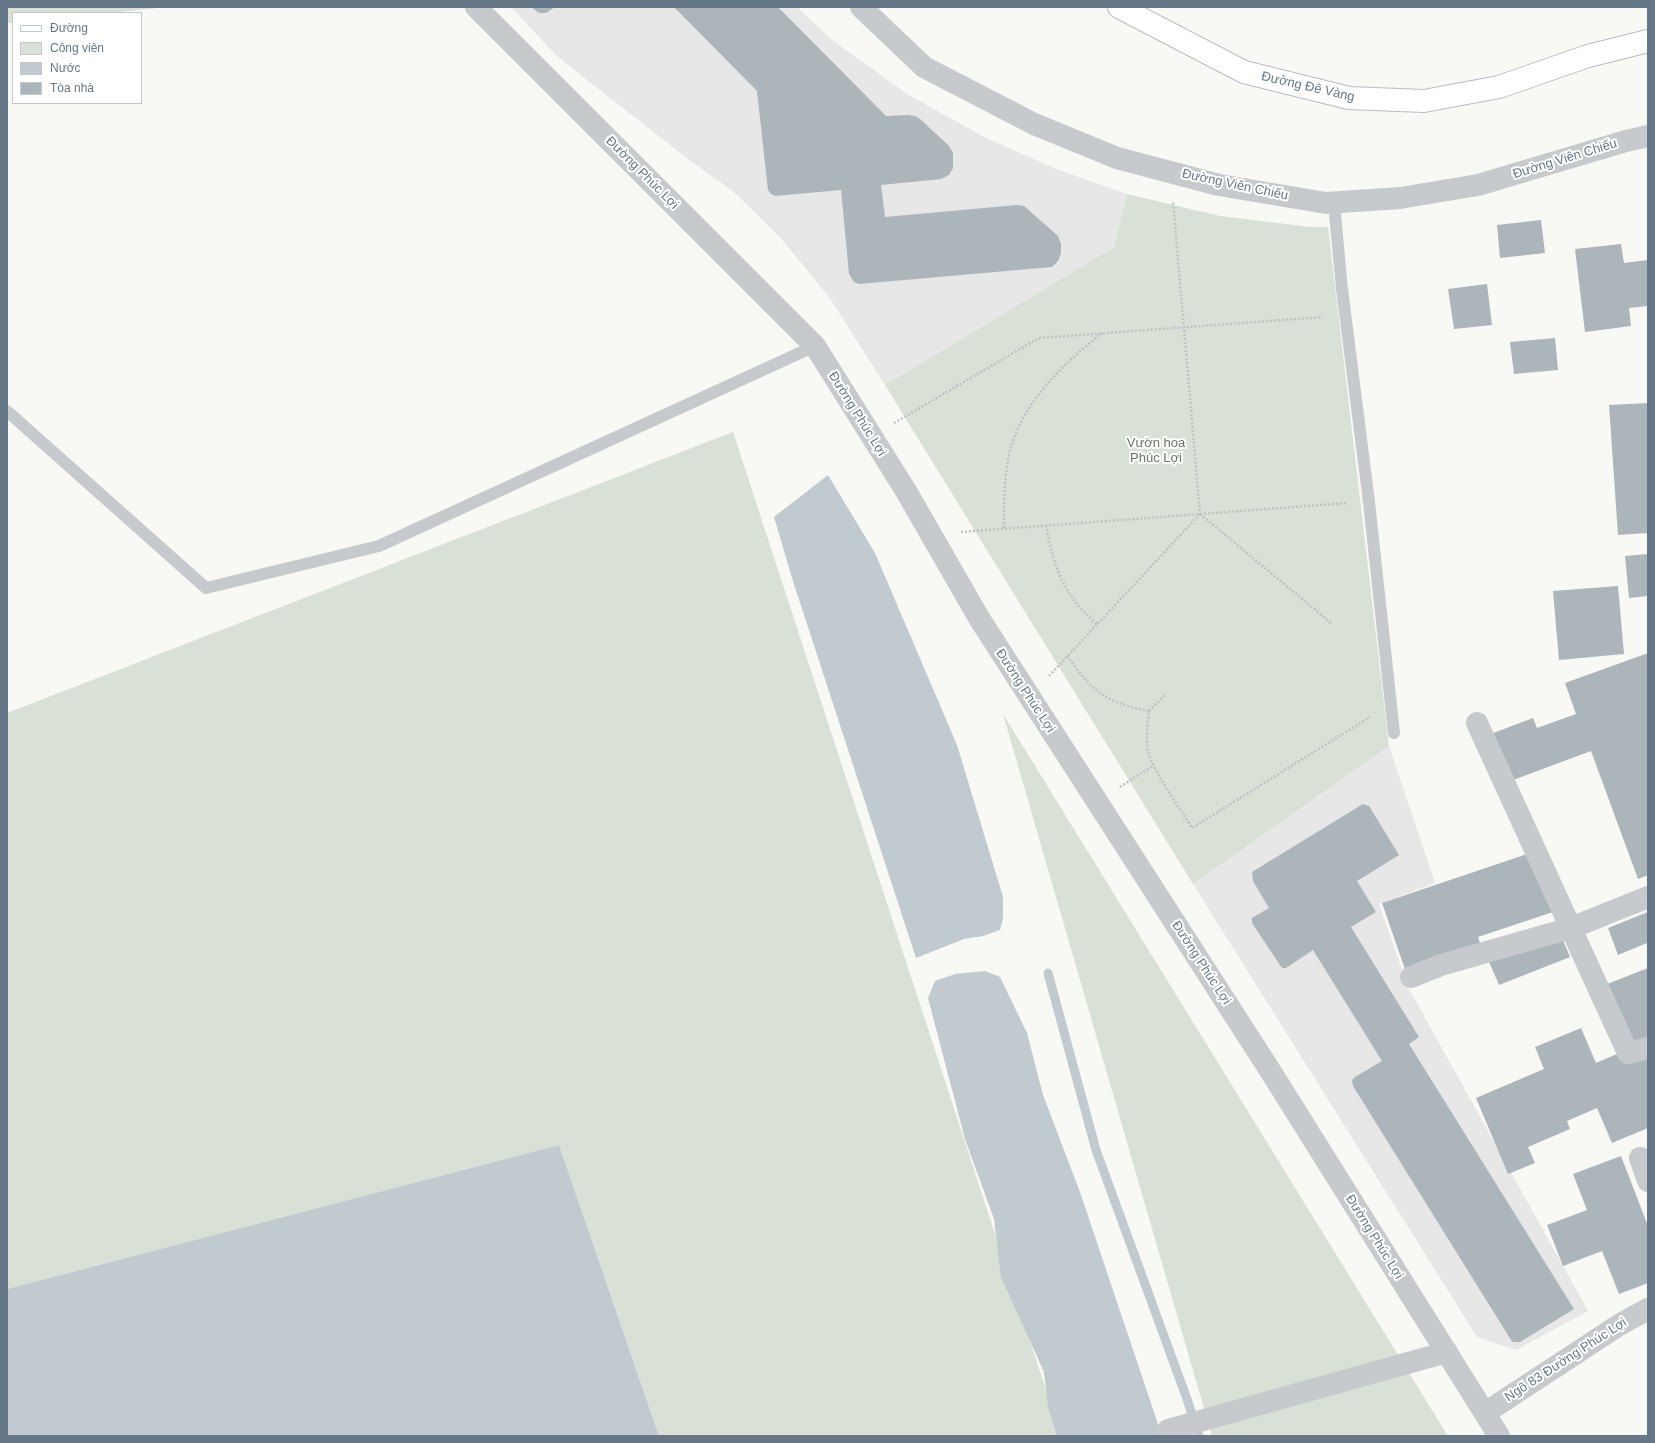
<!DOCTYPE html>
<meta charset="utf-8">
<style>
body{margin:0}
#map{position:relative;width:1655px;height:1443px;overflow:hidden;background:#f8f8f5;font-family:Helvetica,sans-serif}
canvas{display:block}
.frame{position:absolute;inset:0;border:8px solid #667887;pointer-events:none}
.legend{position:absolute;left:12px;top:12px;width:130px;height:92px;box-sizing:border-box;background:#fff;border:1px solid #c2c9cf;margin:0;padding:5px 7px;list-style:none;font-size:12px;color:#667887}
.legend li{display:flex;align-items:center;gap:8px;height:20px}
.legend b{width:20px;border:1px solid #c2c9cf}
</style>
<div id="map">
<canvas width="1655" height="1443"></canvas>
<div class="frame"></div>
<ul class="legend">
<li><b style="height:5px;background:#fff"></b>Đường</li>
<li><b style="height:11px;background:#d9e0d6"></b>Công viên</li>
<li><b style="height:11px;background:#c0cacf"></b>Nước</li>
<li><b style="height:11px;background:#acb5ba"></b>Tòa nhà</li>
</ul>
</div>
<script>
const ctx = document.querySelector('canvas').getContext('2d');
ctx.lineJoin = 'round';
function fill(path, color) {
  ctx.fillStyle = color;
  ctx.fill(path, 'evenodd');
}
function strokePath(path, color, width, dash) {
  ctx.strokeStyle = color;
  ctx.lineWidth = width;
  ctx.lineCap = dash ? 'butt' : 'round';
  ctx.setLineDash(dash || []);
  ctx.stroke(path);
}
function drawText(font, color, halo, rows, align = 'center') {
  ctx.font = font + ' Helvetica,sans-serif';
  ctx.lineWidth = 4;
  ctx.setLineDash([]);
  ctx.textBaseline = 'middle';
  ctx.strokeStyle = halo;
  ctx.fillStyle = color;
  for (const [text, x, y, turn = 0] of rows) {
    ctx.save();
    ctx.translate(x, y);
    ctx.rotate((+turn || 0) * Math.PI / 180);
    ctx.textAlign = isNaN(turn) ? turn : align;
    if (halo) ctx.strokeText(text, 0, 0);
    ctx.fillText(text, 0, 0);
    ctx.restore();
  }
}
fill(new Path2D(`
 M511 7H797L832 40 907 94 986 138 1056 169 1127 194 1114 247 885 385 829 297 779 236 734 192 689 160 558 57Z
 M1389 746 1435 883 1379 904 1409 989 1588 1311 1516 1350 1477 1337 1193 884Z`), '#e6e7e6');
fill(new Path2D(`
 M7 7H168L109 13H13V23H7Z
 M1127 194 1220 216 1311 227H1328L1389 746 1193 884 885 385 1114 247Z
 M733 432 1061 1436H659L559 1145 7 1289V713Z
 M1003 714 1448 1436H1212Z`), '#d9e0d6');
fill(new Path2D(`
 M828 475 875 553 957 745 1003 897V919L1000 930 983 936 964 939 916 958 792 578 774 517Z
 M985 971 1000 977 1027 1033 1043 1095 1080 1192 1162 1436H1057L1048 1407 1044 1372 1001 1277 994 1219 965 1139 928 998 935 981 955 974Z
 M559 1145 659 1436H7V1289Z`), '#c0cacf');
strokePath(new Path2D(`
 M1048 973 1096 1150 1187 1399 1199 1436`), '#c0cacf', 9);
fill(new Path2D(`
 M531 7H555L546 13H539Z
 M674 7H778L886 116 908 115 915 116 920 119 949 146 953 153V168L949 175 941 179 881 185 885 217 1017 205 1024 206 1058 236 1061 244V253L1058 261 1052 267 859 284 854 282 849 274 841 190 775 196 771 194 768 190 757 91Z
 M1541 220 1545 253 1500 258 1497 225Z
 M1621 244 1624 263 1648 260V306L1629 308 1631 326 1585 332 1575 249Z
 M1487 284 1492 325 1454 329 1448 289Z
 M1555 338 1558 370 1514 374 1510 342Z
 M1648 403V533L1618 535 1609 405Z
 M1648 554V596L1629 598 1625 556Z
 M1618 586 1624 654 1559 660 1553 591Z
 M1648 653V875L1638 879 1591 751 1505 783 1488 735 1533 718 1537 728 1576 714 1565 683Z
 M1363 804 1369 806 1399 855 1357 881 1376 912 1351 927 1419 1037 1409 1044 1574 1309 1520 1342H1513L1511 1340 1353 1086 1352 1080 1355 1077 1382 1061 1313 950 1286 968H1282L1252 923V918L1269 908 1253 881 1252 872Z
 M1533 852 1553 912 1478 937 1481 946 1406 972 1382 903Z
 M1648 912V947L1647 943 1618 955 1608 928Z
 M1560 933 1570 957 1499 985 1487 957Z
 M1648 968V1037L1626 1045 1602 986Z
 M1581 1028 1596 1063 1624 1051 1648 1052V1128L1612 1143 1597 1108 1567 1121 1570 1129 1528 1147 1535 1163 1508 1174 1476 1098 1544 1069 1535 1047Z
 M1621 1156 1648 1226V1283L1619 1294 1602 1251 1563 1266 1547 1225 1587 1210 1573 1174Z`), '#acb5ba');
const secondary = new Path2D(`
 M1119 7 1244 72 1349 98 1424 101 1499 87 1588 56 1648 41`);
strokePath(secondary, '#b8bdc2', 24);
strokePath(new Path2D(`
 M894 423 1039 338 1323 317
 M1200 514 1331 623
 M1046 525C1054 568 1063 595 1097 624
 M1004 528C1004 503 1004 480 1009 455 1020 404 1063 364 1102 333
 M961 532 1347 503
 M1067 656C1077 669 1087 684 1100 693 1114 703 1133 708 1149 711 1147 724 1146 738 1148 751 1153 772 1180 808 1192 828L1370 717
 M1049 676 1200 514 1173 202
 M1149 711 1166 694
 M1120 787 1154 765`), '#bfc2c4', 2.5, [2, 2]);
strokePath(new Path2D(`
 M1334 203 1342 289 1369 502 1394 733
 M7 411 206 588 379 546 815 346`), '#c6cacd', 12);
strokePath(new Path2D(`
 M1477 723 1628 1053 1648 1048
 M1411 977 1441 965 1571 928 1648 897
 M1640 1158 1648 1181
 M1485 1413 1619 1325 1648 1309
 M1168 1430 1447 1352`), '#c6cacd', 22);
strokePath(new Path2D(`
 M476 7 815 346 906 491 979 618 1271 1072 1499 1436
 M861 7 924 67 1034 124 1117 158 1219 185 1326 203 1400 198 1478 185 1626 141 1648 136`), '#c6cacd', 22);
strokePath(secondary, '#fff', 22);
drawText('13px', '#667887', '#fff', [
 ["Đường Đê Vàng",1308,87,13],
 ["Đường Viên Chiếu",1565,159,-17],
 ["Đường Phúc Lợi",642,173,45],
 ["Đường Viên Chiếu",1235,185,12],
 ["Đường Phúc Lợi",857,414,58],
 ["Đường Phúc Lợi",1025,691,57],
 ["Đường Phúc Lợi",1201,963,57],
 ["Đường Phúc Lợi",1374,1237,58],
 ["Ngõ 83 Đường Phúc Lợi",1566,1360,-33]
]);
drawText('13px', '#667961', '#fff', [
 ["Vườn hoa",1156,443],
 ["Phúc Lợi",1156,458]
]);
</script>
